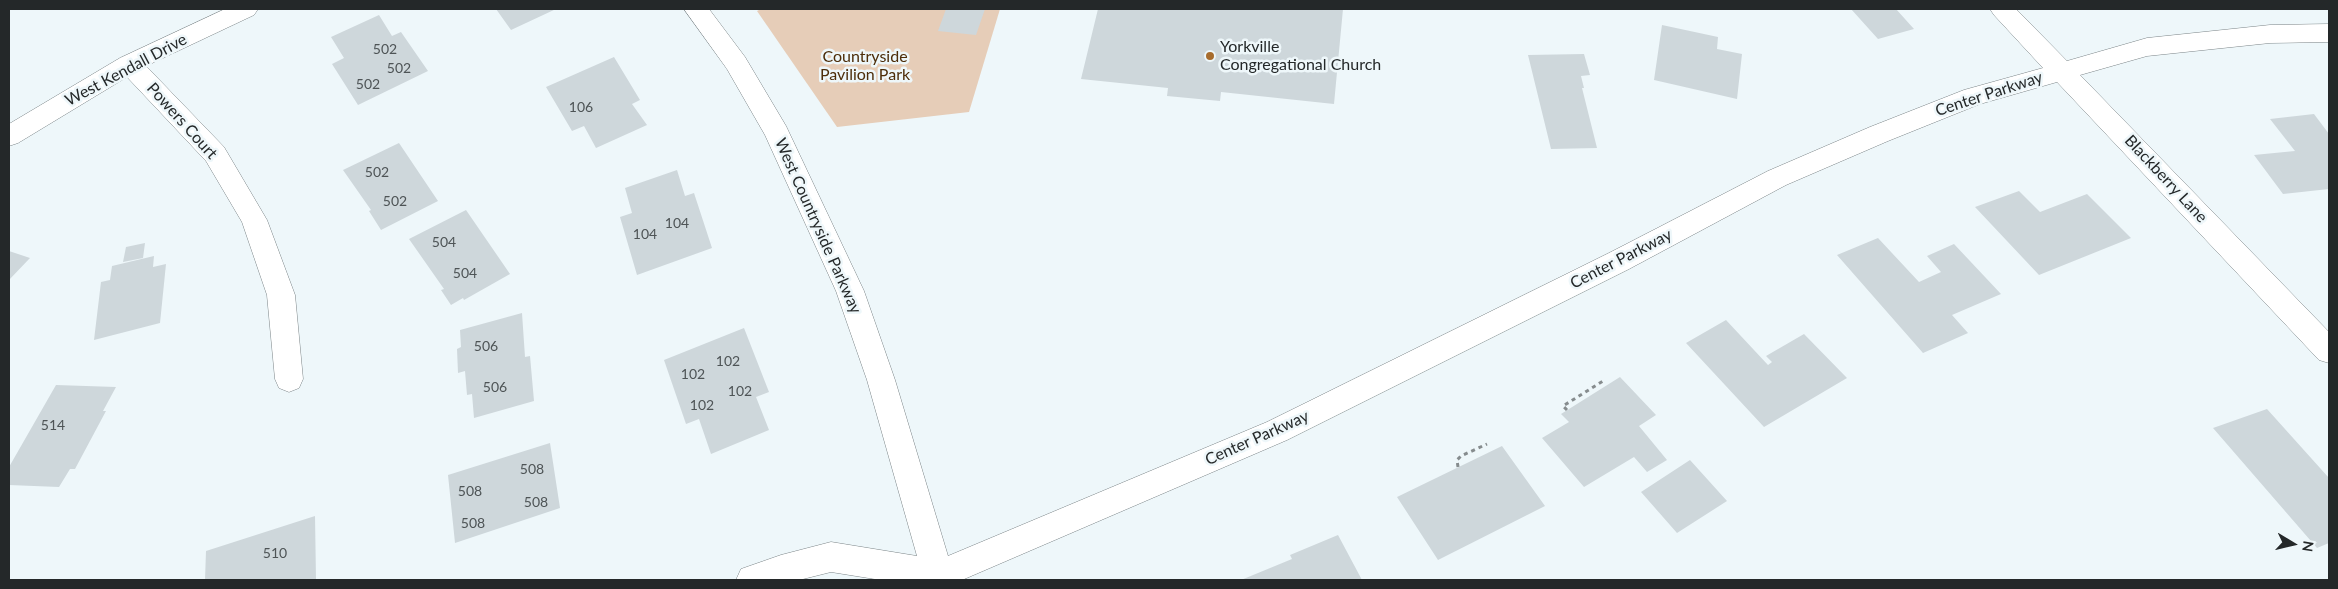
<!DOCTYPE html>
<style>
body{margin:0}
#map{position:relative;width:2338px;height:589px;overflow:hidden;background:#eef7fa;font-family:Lato,sans-serif}
canvas{display:block}
.frame{position:absolute;inset:0;border:10px solid #242829;pointer-events:none}
.north{position:absolute;left:2268px;top:519px;width:50px;height:50px;-webkit-text-stroke:4px #eef7fa;paint-order:stroke;rotate:99deg;font-size:14px;font-weight:700;line-height:20px;text-align:center;color:#242829}
.north::after{content:'';display:block;margin:auto;width:18px;height:22px;background:#242829;clip-path:polygon(50% 0,100% 100%,50% 72%,0 100%)}
</style>
<div id="map">
<canvas width="2338" height="589"></canvas>
<div class="frame"></div>
<div class="north">N</div>
</div>
<script>
const ctx = document.querySelector('canvas').getContext('2d');
ctx.lineJoin = 'round';
function fill(path, color) {
  ctx.fillStyle = color;
  ctx.fill(path, 'evenodd');
}
function strokePath(path, color, width, dash) {
  ctx.strokeStyle = color;
  ctx.lineWidth = width;
  ctx.lineCap = dash ? 'butt' : 'round';
  ctx.setLineDash(dash || []);
  ctx.stroke(path);
}
function drawText(font, color, halo, rows, align = 'center') {
  ctx.font = font + ' Lato,sans-serif';
  ctx.lineWidth = 5;
  ctx.setLineDash([]);
  ctx.textBaseline = 'middle';
  ctx.strokeStyle = halo;
  ctx.fillStyle = color;
  for (const [text, x, y, turn = 0] of rows) {
    ctx.save();
    ctx.translate(x, y);
    ctx.rotate((+turn || 0) * Math.PI / 180);
    ctx.textAlign = isNaN(turn) ? turn : align;
    if (halo) ctx.strokeText(text, 0, 0);
    ctx.fillText(text, 0, 0);
    ctx.restore();
  }
}
fill(new Path2D(`
 M761 9H1000L969 112 837 127 757 11Z`), '#e6cdb8');
fill(new Path2D(`
 M496 9H556L511 30Z
 M946 9H985L976 35 938 31Z
 M1098 9H1343L1334 104 1221 92 1220 101 1167 96 1168 88 1081 79Z
 M1851 9H1896L1914 29 1878 39Z
 M379 15 392 36 401 32 428 71 358 105 332 64 344 58 331 37Z
 M1662 25 1718 37 1717 49 1742 54 1737 99 1654 80Z
 M1584 54 1590 75 1581 76 1584 88H1582L1597 148 1551 149 1528 55Z
 M614 57 640 100 632 104 647 125 596 148 584 126 572 131 546 87Z
 M2314 114 2329 134V189L2283 194 2254 155 2295 151 2270 119Z
 M399 143 438 201 381 230 369 211 371 210 343 170Z
 M677 170 685 196 694 193 712 248 637 275 620 217 632 213 625 188Z
 M2019 191 2040 212 2087 194 2131 238 2039 275 1975 207Z
 M466 210 510 274 464 300 463 298 451 305 441 290 444 289 409 239Z
 M1878 238 1919 282 1941 272 1927 256 1954 244 2001 294 1952 315 1968 333 1923 353 1837 255Z
 M145 243 143 258 123 262 126 247Z
 M9 251 30 258 9 280Z
 M154 256 153 267 166 264 160 323 94 340 101 282 110 280 112 266Z
 M522 313 525 357 530 356 534 401 474 418 472 394 467 395 465 371 458 373 457 349 461 347 460 330Z
 M1726 320 1768 365 1772 362 1766 356 1804 334 1847 378 1764 427 1686 343Z
 M744 328 769 392 756 397 769 430 711 454 699 419 686 424 664 360Z
 M1620 377 1656 415 1639 426 1667 460 1647 472 1634 457 1584 487 1542 438 1569 422 1561 414Z
 M56 385 116 387 103 411H106L75 469H70L59 487 9 485V467Z
 M2267 409 2329 478V543L2317 548 2213 428Z
 M550 443 560 508 455 543 448 475Z
 M1502 446 1545 506 1438 560 1397 497Z
 M1690 460 1727 501 1677 533 1641 492Z
 M315 516 316 580H205L206 551Z
 M1338 535 1362 580H1241L1292 559 1290 555Z`), '#ced7db');
const street = new Path2D(`
 M225 9H258L254 15 146 66 224 147 267 220 295 295 303 379 299 388 289 392 279 388 275 379 267 295 242 222 206 161 127 77 18 143 9 146V124L120 58Z
 M684 9H709L745 57 786 126 864 291 895 380 948 556 1267 422 1609 253 1768 171 1870 127 1964 90 2043 68 1994 15 1990 9H2016L2067 61 2147 38 2270 25 2329 24V42L2270 43 2147 56 2080 75 2329 332V363L2319 360 2057 82 1980 104 1888 141 1786 185 1629 269 1287 440 962 580H881L831 572 799 580H736L741 569 781 555 831 542 917 556 867 380 836 291 765 135 727 69Z`);
strokePath(street, '#7b8487', 1);
strokePath(new Path2D(`
 M1567 410 1563 406 1603 381
 M1458 467 1457 460 1461 456 1487 444`), '#868c8e', 3, [4, 4]);
fill(street, '#fff');
for (const [x, y, r, color] of [
 [1210,56,5,"#a76c2d"]
]) {
  const dot = new Path2D();
  dot.arc(x, y, r, 0, 2 * Math.PI);
  ctx.fillStyle = color;
  ctx.fill(dot);
  strokePath(dot, '#eef7fa', 2);
}
drawText('14px', '#4e5456', null, [
 ["502",385,49],
 ["502",399,68],
 ["502",368,84],
 ["106",581,107],
 ["502",377,172],
 ["502",395,201],
 ["104",677,223],
 ["104",645,234],
 ["504",444,242],
 ["504",465,273],
 ["506",486,346],
 ["102",728,361],
 ["102",693,374],
 ["506",495,387],
 ["102",740,391],
 ["102",702,405],
 ["514",53,425],
 ["508",532,469],
 ["508",470,491],
 ["508",536,502],
 ["508",473,523],
 ["510",275,553]
]);
drawText('16px', '#242829', '#eef7fa', [
 ["Yorkville",1220,47],
 ["Congregational Church",1220,65]
], 'left');
drawText('16px', '#4d2d09', '#eef7fa', [
 ["Countryside",865,57],
 ["Pavilion Park",865,75]
]);
drawText('16px', '#242829', '#eef7fa', [
 ["West Kendall Drive",126,70,-28],
 ["Center Parkway",1989,94,-18],
 ["Powers Court",182,121,48],
 ["Blackberry Lane",2166,179,47],
 ["West Countryside Parkway",818,226,66],
 ["Center Parkway",1621,259,-27],
 ["Center Parkway",1257,438,-24]
]);
</script>
